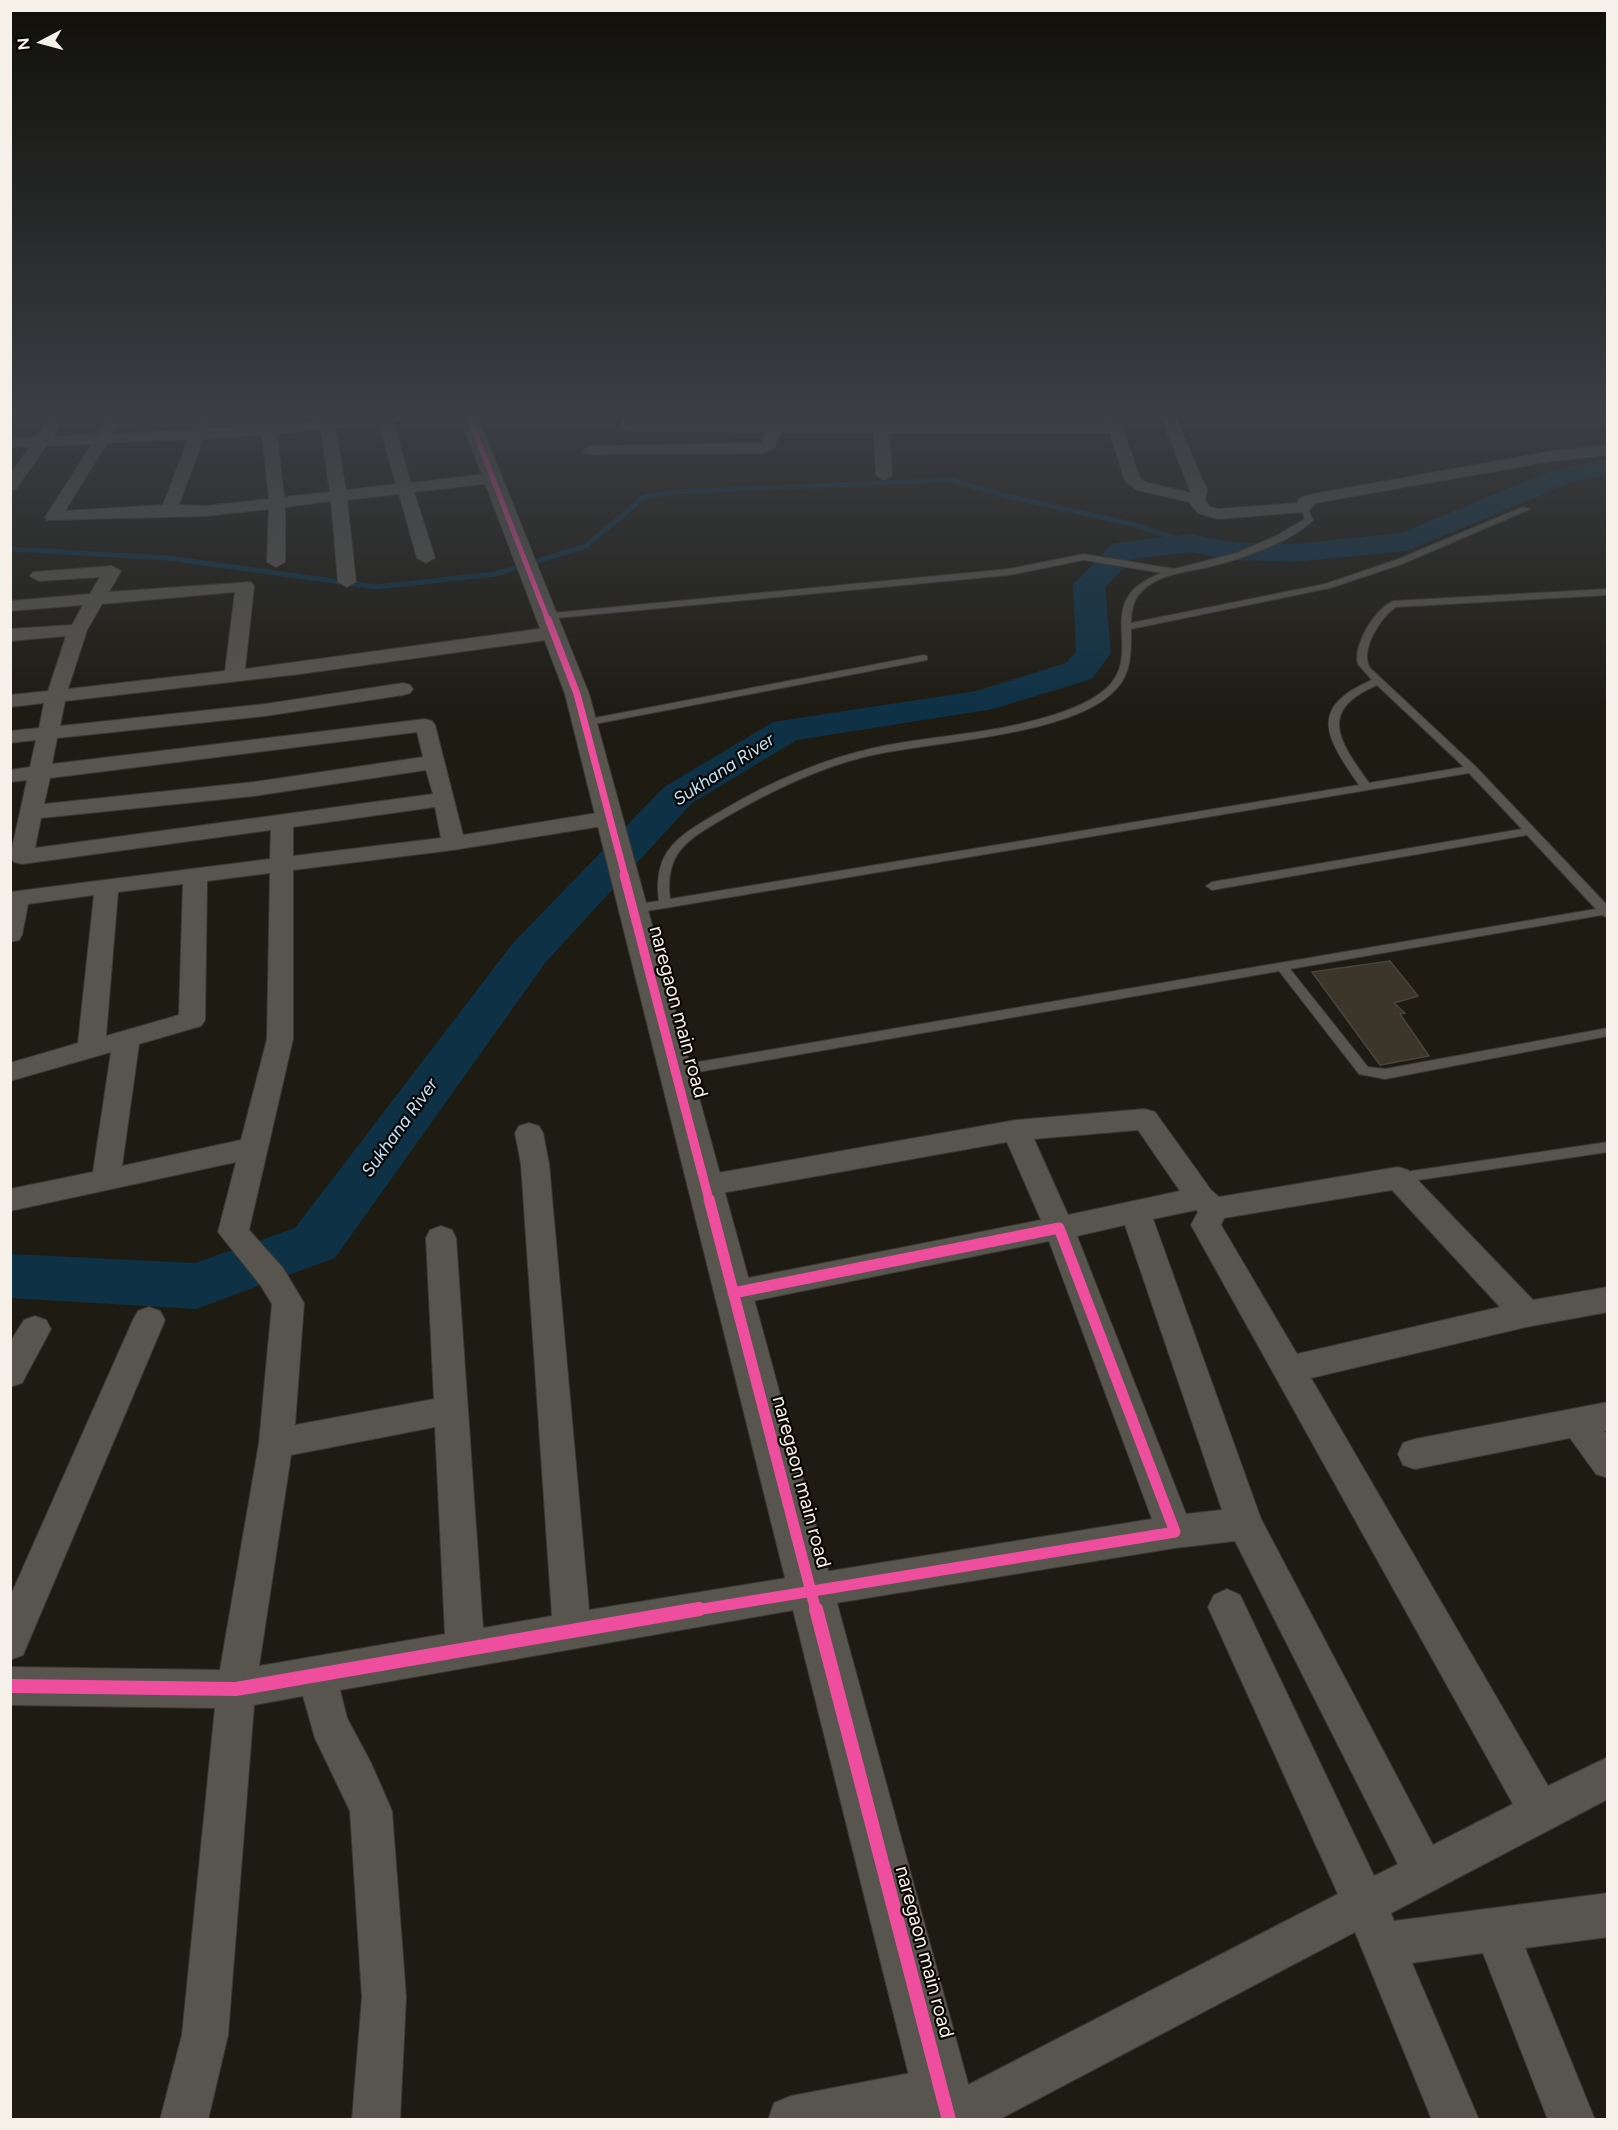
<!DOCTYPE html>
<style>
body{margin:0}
#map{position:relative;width:1618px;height:2130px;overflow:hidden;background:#1e1b13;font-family:Figtree,sans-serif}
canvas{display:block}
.frame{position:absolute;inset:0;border:12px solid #f6f1e8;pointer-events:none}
.north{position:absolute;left:12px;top:12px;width:60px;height:60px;-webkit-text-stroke:4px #0a0703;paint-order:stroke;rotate:264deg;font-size:16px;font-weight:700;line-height:24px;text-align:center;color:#f6f1e8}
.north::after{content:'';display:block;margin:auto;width:21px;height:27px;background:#f6f1e8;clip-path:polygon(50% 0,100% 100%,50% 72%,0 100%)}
</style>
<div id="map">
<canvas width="1618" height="2130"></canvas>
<div class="frame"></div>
<div class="north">N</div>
</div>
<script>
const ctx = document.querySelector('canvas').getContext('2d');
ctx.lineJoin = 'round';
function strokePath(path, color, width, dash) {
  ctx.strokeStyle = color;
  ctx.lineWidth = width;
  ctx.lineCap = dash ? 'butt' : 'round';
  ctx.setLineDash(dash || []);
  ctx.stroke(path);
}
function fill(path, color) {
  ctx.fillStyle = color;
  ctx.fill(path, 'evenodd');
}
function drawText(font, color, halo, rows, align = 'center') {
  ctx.font = font + ' Figtree,sans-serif';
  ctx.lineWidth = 4.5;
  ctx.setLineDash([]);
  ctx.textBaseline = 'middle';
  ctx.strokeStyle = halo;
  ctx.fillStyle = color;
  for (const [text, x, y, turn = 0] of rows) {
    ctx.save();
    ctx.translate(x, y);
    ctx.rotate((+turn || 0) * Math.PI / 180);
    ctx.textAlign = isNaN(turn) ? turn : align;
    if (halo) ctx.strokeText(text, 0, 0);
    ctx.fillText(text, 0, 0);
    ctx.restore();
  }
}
strokePath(new Path2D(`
 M10 549 168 558 377 587 495 574 586 546 644 497 673 492 950 480 1006 496 1132 524 1190 543`), '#0e3146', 5);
fill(new Path2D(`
 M1608 458V475L1568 484 1407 551 1294 562 1232 560 1190 552 1133 559 1105 587 1111 653 1092 679 993 709 797 740 692 803 545 963 335 1258 196 1309 10 1298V1254L195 1263 295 1228 513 943 664 787 773 722 976 691 1066 663 1076 652 1073 585 1112 544 1123 542 1190 534 1232 542 1294 544 1401 533 1548 472Z`), '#0e3146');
const building = new Path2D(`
 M1390 961 1418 996 1394 1003 1405 1013 1400 1014 1429 1056 1380 1065 1312 972Z`);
fill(building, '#3b352a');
strokePath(building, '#48453e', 1.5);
const service = new Path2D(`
 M1597 417H1605L1608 425Z
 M1300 505H1306L1313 520C1291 542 1239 560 1208 567 1186 572 1160 574 1143 590 1133 599 1131 611 1131 623L1325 584 1396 560 1523 507 1530 509 1402 564 1330 588 1131 629C1131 650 1132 673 1116 689 1073 737 927 741 864 757 815 769 769 792 726 817 689 839 664 851 670 899L1359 785C1326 737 1307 708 1372 680L1358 664C1353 645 1375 608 1394 601L1608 589V595L1396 607C1381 617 1359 650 1370 668L1476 767 1608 906V918L1602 915 1290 969 1368 1067 1385 1069 1608 1028V1036L1385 1079 1359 1074 1279 971 675 1076 670 1074 668 1071 675 1066 1596 909 1527 835 1212 890 1206 886 1212 882 1522 829 1469 773 665 908 633 913 627 909 633 905 659 901C652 848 682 834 723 810 772 781 823 759 878 747 932 736 987 734 1040 719 1062 713 1092 703 1109 686 1144 649 1090 599 1162 573L1084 560 1009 575 546 619 543 618V614L1009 569 1084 554 1174 569 1237 553 1276 536 1305 519ZM1377 685 1464 767 1369 783C1339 741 1317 711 1377 685Z
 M924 655 927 656V660L584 726 579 723 584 720Z
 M1608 1142V1152L1398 1183 1393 1182 1391 1178 1393 1174 1398 1173Z`);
const minor = new Path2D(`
 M51 417H66L53 437 98 434 108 417H123L113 434 191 430 199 417 207 418 209 421 206 429 262 426 261 417H275L276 425 319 421V417H406L393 422 411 483 493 473 501 478 493 483 414 492 435 558 426 563 417 558 399 494 347 500 356 582 347 587 338 582 331 501 285 507V562L276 567 267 562 269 509 206 516 47 520 45 517 92 444 46 446 16 489 10 491V474L30 447H10V438L37 437ZM379 423 396 484 346 490 335 428ZM321 429 330 492 284 497 277 434ZM262 435 269 499 206 506 179 505 203 439ZM188 439 163 505 65 511 107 443Z
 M623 417H637L636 423 1107 425 1105 417H1119L1140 479 1148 483 1191 493 1161 417H1175L1207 490 1205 501 1210 507 1219 509 1297 503 1300 498 1313 494 1553 451 1608 445V455L1553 461 1315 503 1309 510 1303 512 1218 519 1198 513 1189 502 1137 490 1125 481 1110 433H889L892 475 884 480 876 475 874 432H780L775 448 763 453 586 454 583 451 586 448 591 446 761 443 766 432 627 431 620 427Z
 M112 566 121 571 109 592 251 582 254 586 245 669 553 627 562 633 553 639 300 674 65 701 60 726 265 704 403 683 410 685 413 689 410 693 403 695 265 716 57 738 52 764 425 719 432 721 435 725 463 835 609 811 617 813 620 818 617 823 609 825 453 850 293 870V1039L249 1230 283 1268 304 1303 295 1425 434 1399 426 1238 430 1230 441 1226 452 1230 456 1238 483 1628 552 1616 521 1164 515 1133 519 1126 529 1123 539 1126 543 1133 549 1164 589 1610 1152 1519 1049 1241 733 1305 722 1302 717 1293 722 1284 733 1281 1041 1220 1007 1142 705 1196 695 1193 690 1185 695 1177 1016 1120 1145 1109 1155 1112 1211 1190 1219 1197 1398 1167 1408 1170 1533 1300 1608 1287V1312L1526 1327 1311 1378 1548 1786 1608 1757V1799L1391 1913 1394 1921 1608 1893V1937L1525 1948 1595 2120H1548L1483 1953 1412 1963 1479 2120H1432L1355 1932 998 2120H926L927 2116 911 2120H768L774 2103 791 2096 942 2067 959 2073 964 2087 1338 1894 1208 1607 1214 1595 1227 1589 1240 1595 1374 1876 1398 1864 1235 1541 1175 1548 811 1607 340 1690 347 1718 371 1763 392 1811 406 1997 400 2120H352L362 1997 350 1811 315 1738 303 1696 254 1705 228 2035 208 2120H160L182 2035 215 1708 10 1705V1667L220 1670 259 1443 272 1304 261 1286 218 1232 236 1162 10 1211V1189L93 1172 111 1052 10 1081V1063L78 1043 94 895 28 904 22 935 19 940 10 942V892L270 859 271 830 22 864 14 862 10 857 27 780 10 782V770L30 767 36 740 10 743V731L39 728 44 703 10 707V695L48 691 66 636 10 641V629L72 625 83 605 10 611V601L90 594 100 577 39 581 30 576 33 572ZM235 592 225 671 68 689 87 630 102 604ZM417 732 423 757 254 782 44 804 50 778ZM426 770 433 794 35 848 41 818 254 796ZM435 807 441 838 293 856V827ZM270 873 267 1039 241 1140 122 1166 139 1044 201 1026 205 1020 207 881ZM183 884 179 1015 106 1036 118 892ZM1138 1130 1180 1191 1068 1215 1034 1139ZM1392 1190 1500 1307 1297 1354 1221 1225 1224 1218ZM1196 1210 1198 1212 1191 1225 1513 1804 1433 1845 1261 1519 1153 1219ZM1125 1225 1222 1510 1186 1514 1077 1236ZM435 1427 445 1634 259 1666 291 1455Z
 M149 1307 160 1311 165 1320 23 1655 10 1660V1597L133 1320 138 1311Z
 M35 1316 46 1320 51 1329 22 1383 10 1387V1342L24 1320Z
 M1608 1402V1430L1604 1431 1608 1435V1478L1596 1474 1570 1438 1415 1469 1403 1465 1398 1454 1403 1443 1415 1439Z`);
const tertiary = new Path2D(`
 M460 417H478L589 694 978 2120H920L565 694Z`);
strokePath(service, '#3b3833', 2);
strokePath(minor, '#3b3833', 2);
strokePath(tertiary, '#3b3833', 2);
fill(service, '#58554f');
fill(minor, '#58554f');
fill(tertiary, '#58554f');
strokePath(new Path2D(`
 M469 417 548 620`), '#ef4d9e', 5);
strokePath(new Path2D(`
 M548 619 577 694 625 876`), '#ef4d9e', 7);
strokePath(new Path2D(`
 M624 875 709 1200`), '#ef4d9e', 9);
strokePath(new Path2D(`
 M709 1199 816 1611
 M690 1611 1175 1532 1059 1228 733 1293`), '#ef4d9e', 11);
strokePath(new Path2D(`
 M816 1609 949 2120
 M10 1686 236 1689 699 1609`), '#ef4d9e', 14);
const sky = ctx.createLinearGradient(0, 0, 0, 716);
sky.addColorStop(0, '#100f0a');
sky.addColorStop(0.58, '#3b3f44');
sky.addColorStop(1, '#3b3f4400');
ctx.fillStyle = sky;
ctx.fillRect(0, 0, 1618, 716);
drawText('italic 18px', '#bee1fc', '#0a0703', [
 ["Sukhana River",724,770,-33],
 ["Sukhana River",400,1128,-54]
]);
drawText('20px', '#f6f1e8', '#0a0703', [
 ["naregaon main road",678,1012,75],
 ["naregaon main road",801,1482,75],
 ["naregaon main road",924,1952,75]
]);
</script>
